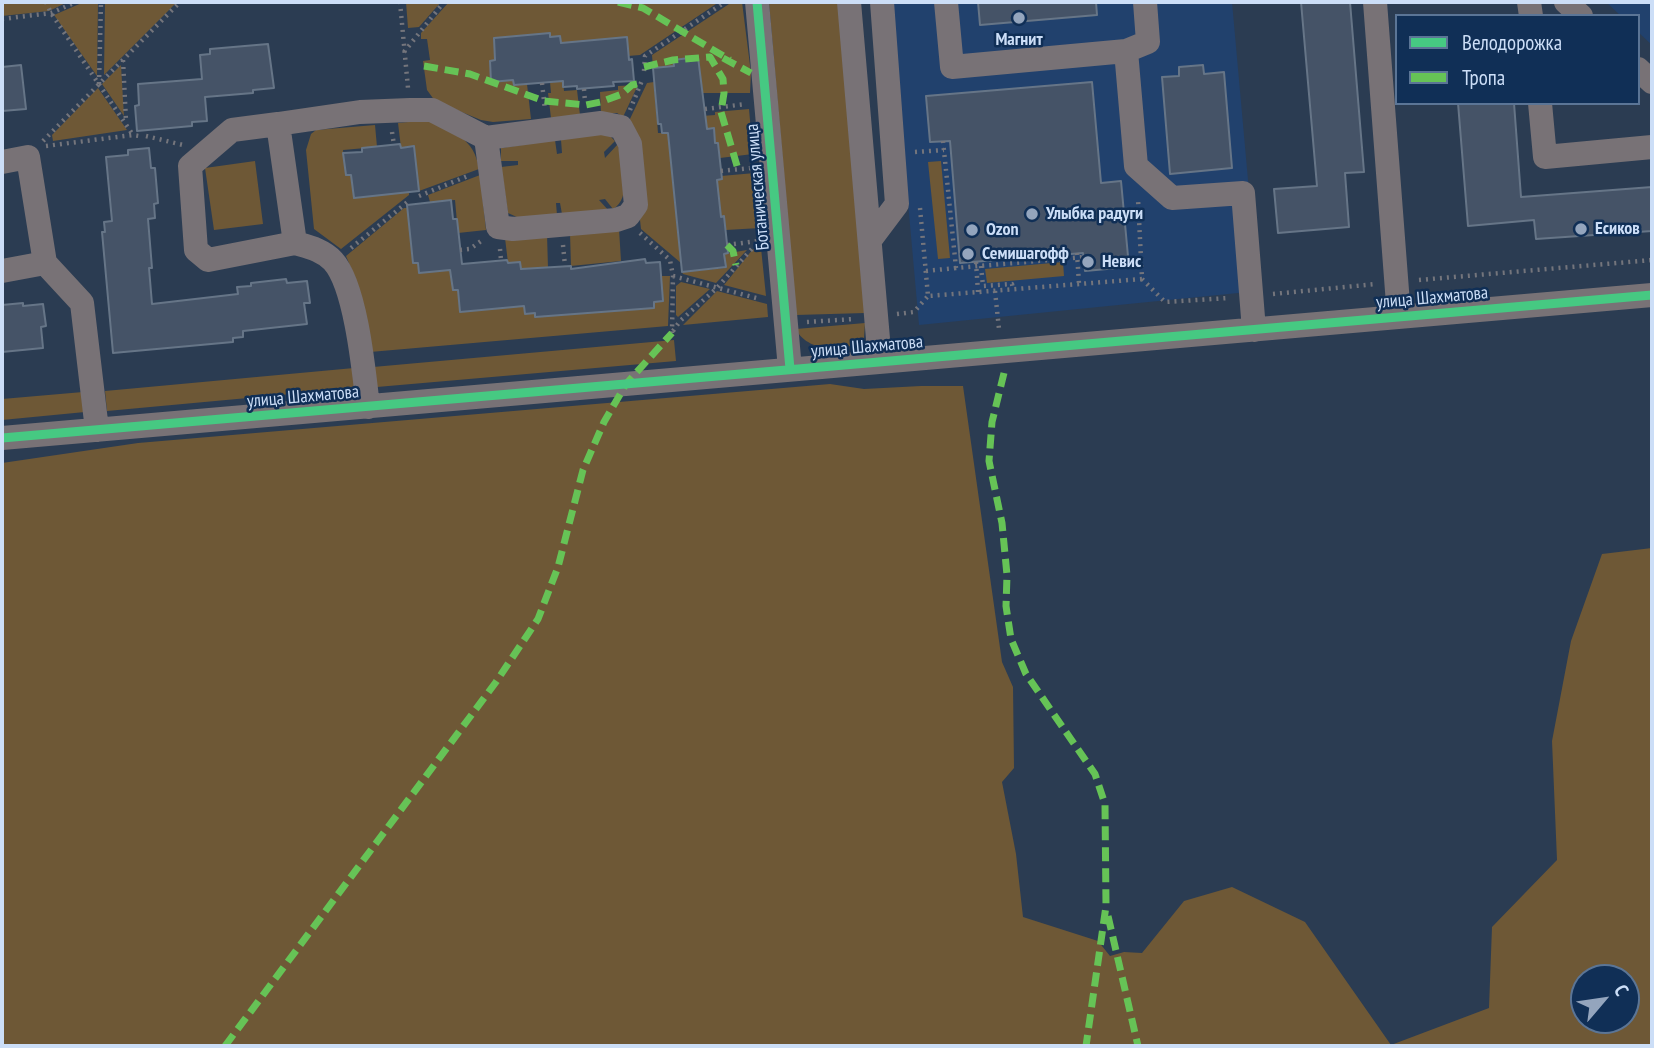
<!DOCTYPE html>
<meta charset="utf-8">
<style>
body{margin:0}
#map{position:relative;width:1654px;height:1048px;overflow:hidden;background:#2b3c52;font-family:"PT Sans Narrow",sans-serif}
canvas{display:block}
.frame{position:absolute;inset:0;border:4px solid #ccdef7;pointer-events:none}
.legend{position:absolute;left:1395px;top:14px;width:245px;height:91px;box-sizing:border-box;background:#102f56;border:2px solid #5b7596;margin:0;padding:9px 12px;list-style:none;font-size:21px;color:#ccdef7}
.legend li{display:flex;align-items:center;gap:14px;height:35px}
.legend b{width:35px;border:2px solid #5b7596}
.north{position:absolute;left:1570px;top:964px;width:70px;height:70px;box-sizing:border-box;background:#102f56;border:2px solid #5b7596;border-radius:50%;rotate:61deg;font-size:19px;font-weight:700;line-height:28px;text-align:center;color:#ccdef7}
.north::after{content:'';display:block;margin:auto;width:24px;height:32px;background:#94a5bd;clip-path:polygon(50% 0,100% 100%,50% 72%,0 100%)}
</style>
<div id="map">
<canvas width="1654" height="1048"></canvas>
<div class="frame"></div>
<ul class="legend">
<li><b style="height:9px;background:#46c982"></b>Велодорожка</li>
<li><b style="height:9px;background:#66c356"></b>Тропа</li>
</ul>
<div class="north">С</div>
</div>
<script>
const ctx = document.querySelector('canvas').getContext('2d');
ctx.lineJoin = 'round';
function fill(path, color) {
  ctx.fillStyle = color;
  ctx.fill(path, 'evenodd');
}
function strokePath(path, color, width, dash) {
  ctx.strokeStyle = color;
  ctx.lineWidth = width;
  ctx.lineCap = dash ? 'butt' : 'round';
  ctx.setLineDash(dash || []);
  ctx.stroke(path);
}
function drawText(font, color, halo, rows, align = 'center') {
  ctx.font = font + ' "PT Sans Narrow",sans-serif';
  ctx.lineWidth = 5;
  ctx.setLineDash([]);
  ctx.textBaseline = 'middle';
  ctx.strokeStyle = halo;
  ctx.fillStyle = color;
  for (const [text, x, y, turn = 0] of rows) {
    ctx.save();
    ctx.translate(x, y);
    ctx.rotate((+turn || 0) * Math.PI / 180);
    ctx.textAlign = isNaN(turn) ? turn : align;
    if (halo) ctx.strokeText(text, 0, 0);
    ctx.fillText(text, 0, 0);
    ctx.restore();
  }
}
fill(new Path2D(`
 M890 2H1232L1258 291 919 325Z
 M1606 2H1652V45L1638 32V16H1621Z`), '#21416d');
fill(new Path2D(`
 M2 2H68L49 11 2 16Z
 M84 2H98L97 76 54 15Z
 M105 2H177L104 75Z
 M406 2H441L419 27 408 28Z
 M449 2H719L640 55 628 56 561 43 560 36 550 37 549 33 494 38 495 60 490 61 491 82 513 80 514 85 527 84 531 119 493 122 481 120 435 101 427 90 423 61 430 60 427 39H421V33Z
 M732 2H742L751 73 750 93H703L698 58 674 60V66L653 68 652 55Z
 M769 2H838L865 313 796 315Z
 M121 65 124 116 102 84Z
 M563 81 564 91 577 90 580 115 551 118 548 93H551L550 82Z
 M654 82 658 133H668L681 263 641 229 629 121 647 83Z
 M638 85 623 117 617 113H601L600 92 618 90V86Z
 M98 88 127 130 53 141 52 135Z
 M749 109 753 154 720 158 718 143H715L713 128 703 129 702 116 715 115V112Z
 M429 120C454 134 474 137 479 169L419 191 414 147 401 148 398 123Z
 M375 125 377 147 343 150 346 175H351L354 198 409 192V195L341 249 314 229 306 150 311 134 316 130Z
 M579 134 609 135 615 141 604 152 605 158 618 144C621 163 633 198 613 209L605 199 599 200 609 211 562 214 560 203H556L557 215 519 218 508 213 501 167 518 165V161H501V148L555 140 557 154 562 153 561 140Z
 M255 161 263 224 214 230 205 168Z
 M941 161 950 258 938 259 928 162Z
 M755 173 760 228 726 230 724 216 721 217 717 180 721 176Z
 M480 175 486 230 458 233 455 200 430 202 428 195Z
 M404 208H408L413 263H418L419 273 450 270 453 290H458L460 312 524 306 525 313H535V317L654 308V302L663 301 661 276H670L668 326 370 352 356 280 346 256Z
 M619 229 621 261 571 266 570 233Z
 M547 234 548 268 521 270 520 262 508 263 505 238Z
 M761 248 766 296 724 285 753 249Z
 M747 250 716 283 683 274 682 272 725 268 724 254Z
 M1063 262 1064 276 987 283 985 269Z
 M681 282 710 289 678 317 676 315V286Z
 M717 291 767 304 768 317 683 325Z
 M865 323 864 338C848 354 806 352 796 329Z
 M674 340 676 361 377 387 373 367Z
 M354 368 356 388 107 411 105 391Z
 M830 384 864 389 921 386H963L1002 662 1013 687 1014 768 1002 782 1016 854 1023 917 1098 941 1110 956 1124 952 1142 953 1184 901 1232 887 1305 922 1391 1045 1489 1008 1492 927 1557 860 1552 741 1571 641 1602 554 1652 548V1046H2V463L138 443ZM1584 978H1626V1020H1584Z
 M83 392 85 412 2 420V399Z`), '#6e5836');
const building = new Path2D(`
 M978 2H1096L1097 15 980 25Z
 M1301 2H1350L1364 172 1345 173 1349 227 1278 233 1274 189 1317 186Z
 M550 33V37L560 36 561 43 627 37 629 60 632 59 634 81 613 82 614 86 577 89V86L563 87V81L514 85 513 80 491 82 490 61 495 60 494 38Z
 M268 44 274 88 253 90V93L205 97 207 121 192 122V126L137 131 135 106 139 105 138 84 202 79 200 55 210 54V49Z
 M698 57 707 129 714 128 715 143H718L722 179 717 180 721 217 724 216 728 253 724 254 726 267 682 272 668 133H662L661 124H658L653 68 674 66 673 60Z
 M21 65 26 109 2 111V67Z
 M1203 65 1204 74 1224 72 1232 168 1170 174 1162 77 1179 76V67Z
 M1092 82 1101 183 1121 181 1129 267 1085 271 1083 253 960 263 950 141 930 142 926 96Z
 M1458 103H1514L1521 197 1652 187V231L1536 239 1534 220 1468 226Z
 M400 144 401 148 414 146 419 191 354 198 351 175H346L343 153 362 152V148Z
 M149 148 151 168H155L158 203 154 204 155 218 148 219 152 268H149L152 304 238 294 237 287 251 286V283L286 279 287 283 307 281 310 303H304L307 324 243 331V337L233 338V342L113 353 102 232H105L104 222 112 221 106 157 128 155V150Z
 M451 200 453 219H457L462 264 507 260 508 263 520 262 521 269 571 266V269L645 259 646 263 660 262 663 301 654 302V308L535 317V313L525 314 524 306 460 312 458 290H453L450 270 419 273 418 263H413L407 205Z
 M23 303V306L43 304 46 326 41 327 43 348 2 352V305Z`);
fill(building, '#455367');
strokePath(building, '#667587', 2);
strokePath(new Path2D(`
 M46 2 51 13 133 135
 M400 2 408 88
 M2 19 51 13 76 2
 M404 52 444 2
 M123 60 126 121
 M644 71 645 56 725 2
 M542 83 545 110
 M99 84 101 2
 M584 89 585 102
 M705 109 746 104
 M630 110 643 78
 M392 132 394 145
 M146 136 183 145
 M43 141 180 2
 M943 141 956 268 1084 257
 M46 146 133 135 139 136
 M915 152 944 150
 M721 171 751 168
 M419 196 470 175
 M920 208 928 296 1142 279 1138 199
 M640 233 670 260 673 276 672 333
 M563 245 565 266
 M727 245 758 241
 M351 248 410 200
 M500 249 501 260
 M460 250 470 249 481 241
 M1077 253 1079 284
 M976 262 978 292
 M981 266 983 286 1012 284 1013 289
 M926 271 956 268
 M673 276 760 299
 M1142 279 1165 302 1229 298
 M1419 280 1652 260
 M995 291 999 329
 M1273 294 1376 284
 M897 314 914 312 928 296
 M807 322 854 319
 M673 331 680 321 717 288 756 244`), '#74757c', 4.5, [2, 5]);
strokePath(new Path2D(`
 M757 2 790 369
 M849 2 880 362
 M946 2 952 67 1126 51 1136 166 1172 198 1243 193 1254 330
 M1375 2 1399 317
 M1529 2 1531 16
 M1566 2 1581 16
 M1126 51 1148 42 1145 2
 M1638 69 1652 82
 M1540 103 1545 157 1652 147
 M278 124 232 130 190 166 196 250 208 260 295 243
 M2 162 28 157 45 263 82 303 97 430
 M870 240 897 204 882 2
 M2 271 45 263
 M368 407C364 372 356 286 333 261 323 250 309 247 295 243L278 124 360 112 410 110H432L486 138 601 123 621 127 630 144 636 205 628 216 616 220 513 229 498 227 486 138
 M2 438 1652 295`), '#787276', 24);
strokePath(new Path2D(`
 M618 2 643 8 730 60
 M723 58 751 73
 M424 66 470 74 544 101 586 105 601 102 622 94 632 85 642 83
 M644 67 673 60 710 57 723 79 724 93 721 112 738 169
 M727 245 733 251 736 265
 M1004 373 992 422 989 461 1002 523 1007 575 1006 606 1011 639 1026 674 1095 774 1105 804 1106 906 1086 1046
 M1108 916 1138 1046
 M225 1046 496 682 538 619 558 567 583 470 604 422 626 384 672 333`), '#66c356', 7, [14, 7]);
strokePath(new Path2D(`
 M757 2 790 369
 M2 438 1652 295`), '#46c982', 9);
for (const [x, y, r, color] of [
 [1019,18,7,"#94a5bd"],
 [1032,214,7,"#94a5bd"],
 [1581,229,7,"#94a5bd"],
 [972,230,7,"#94a5bd"],
 [968,254,7,"#94a5bd"],
 [1088,262,7,"#94a5bd"]
]) {
  const dot = new Path2D();
  dot.arc(x, y, r, 0, 2 * Math.PI);
  ctx.fillStyle = color;
  ctx.fill(dot);
  strokePath(dot, '#102f56', 2.5);
}
drawText('bold 18px', '#ccdef7', '#102f56', [
 ["Магнит",1019,40,"center"],
 ["Улыбка радуги",1046,214],
 ["Есиков",1595,229],
 ["Ozon",986,230],
 ["Семишагофф",982,254],
 ["Невис",1102,262]
], 'left');
drawText('18px', '#ccdef7', '#102f56', [
 ["Ботаническая улица",758,187,-95],
 ["улица Шахматова",1432,298,-5],
 ["улица Шахматова",867,347,-5],
 ["улица Шахматова",303,397,-5]
]);
</script>
